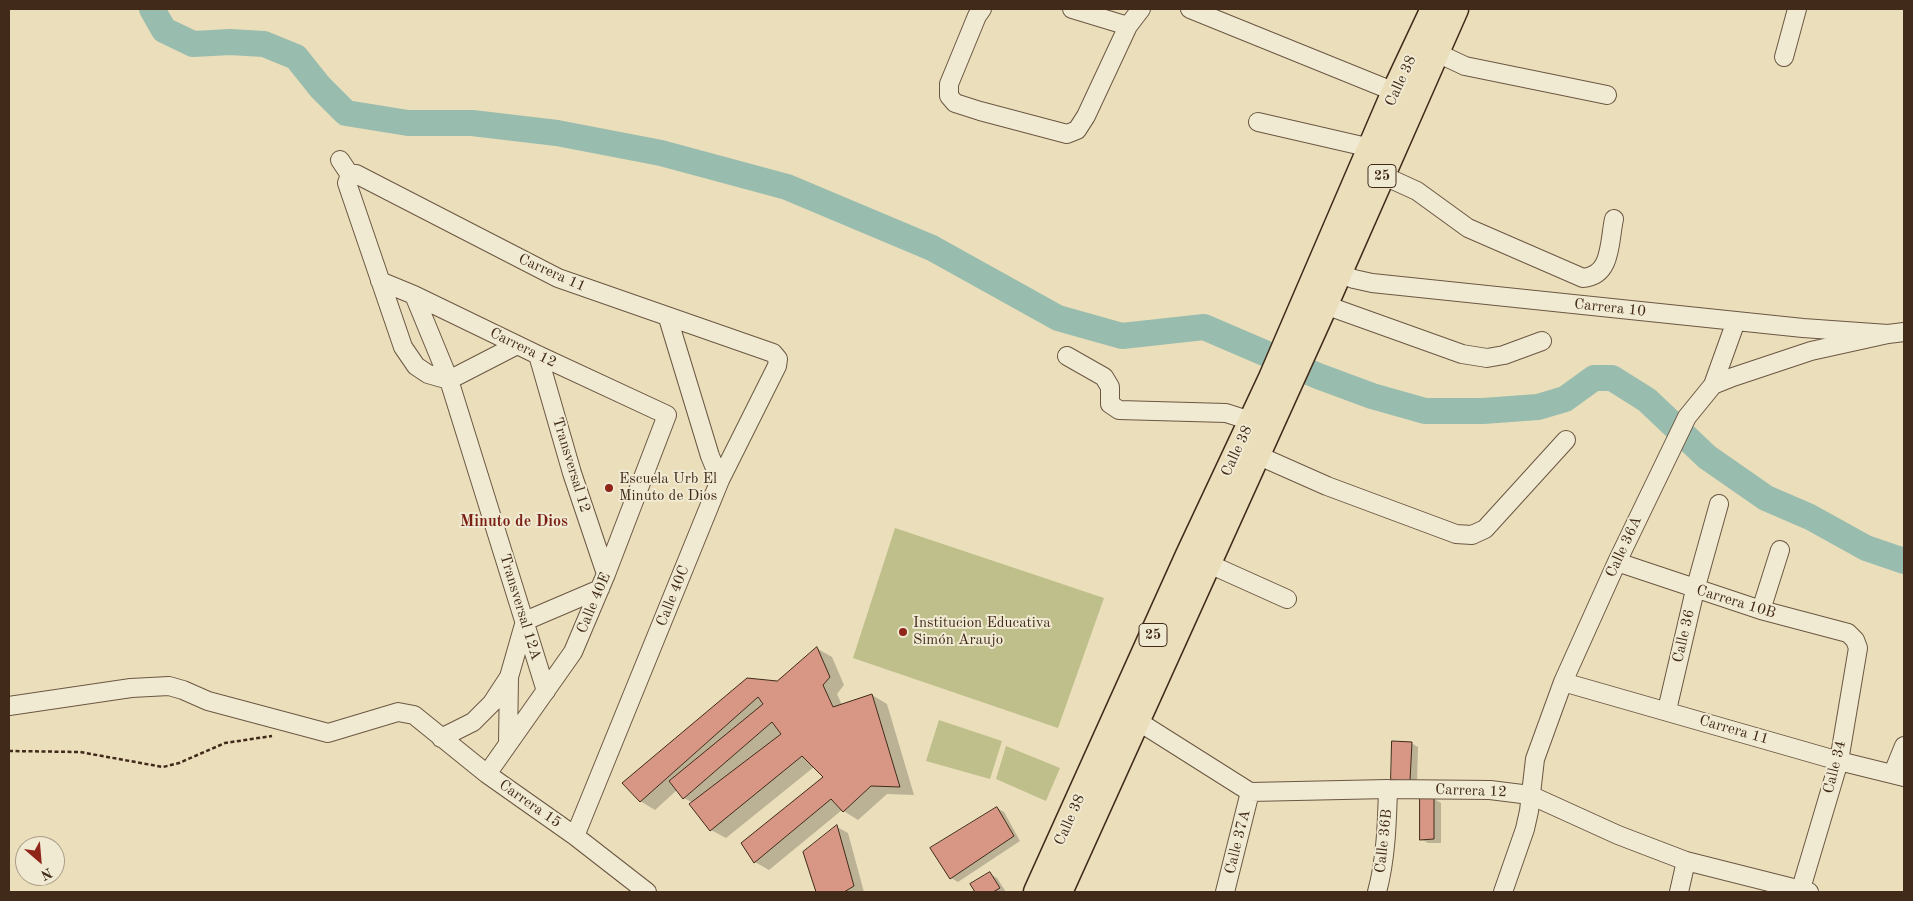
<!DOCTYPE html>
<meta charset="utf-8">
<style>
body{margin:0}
#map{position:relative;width:1913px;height:901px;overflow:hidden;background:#eadebb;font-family:"Old Standard TT",serif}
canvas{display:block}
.frame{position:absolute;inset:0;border:10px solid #412a1a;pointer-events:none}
.north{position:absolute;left:15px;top:836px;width:50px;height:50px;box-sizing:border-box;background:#f1ead3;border:1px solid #ab9d89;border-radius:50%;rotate:153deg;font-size:14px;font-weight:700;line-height:20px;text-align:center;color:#412a1a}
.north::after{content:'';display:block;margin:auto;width:18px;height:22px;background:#8f2418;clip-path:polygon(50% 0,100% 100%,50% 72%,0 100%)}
</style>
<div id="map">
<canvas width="1913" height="901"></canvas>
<div class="frame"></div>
<div class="north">N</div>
</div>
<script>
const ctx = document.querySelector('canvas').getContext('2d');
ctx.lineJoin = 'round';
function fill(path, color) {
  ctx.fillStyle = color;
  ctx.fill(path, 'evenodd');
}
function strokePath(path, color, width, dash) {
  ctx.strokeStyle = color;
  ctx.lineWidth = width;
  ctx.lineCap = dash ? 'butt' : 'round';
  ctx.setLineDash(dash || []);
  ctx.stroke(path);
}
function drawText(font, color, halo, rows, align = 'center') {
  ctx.font = font + ' "Old Standard TT",serif';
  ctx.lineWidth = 4;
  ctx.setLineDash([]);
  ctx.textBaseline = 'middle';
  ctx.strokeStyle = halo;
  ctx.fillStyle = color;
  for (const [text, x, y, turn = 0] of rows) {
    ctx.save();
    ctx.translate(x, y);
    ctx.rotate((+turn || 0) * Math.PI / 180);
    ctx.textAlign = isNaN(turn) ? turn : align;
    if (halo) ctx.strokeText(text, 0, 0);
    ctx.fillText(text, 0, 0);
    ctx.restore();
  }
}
fill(new Path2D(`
 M895 528 1104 598 1058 728 853 658Z
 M939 720 1002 741 990 779 926 761Z
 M1006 746 1060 768 1046 801 996 779Z`), '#bfbf8b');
fill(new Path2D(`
 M818 649 832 657 844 685 837 694 842 705 872 695 887 704 914 795 887 794 858 820 842 810 769 870 755 862 824 777 814 767 726 838 711 830 693 803 684 798 677 790 655 810 640 801 623 783 778 682Z
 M1411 743 1418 747 1417 784H1400L1392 780Z
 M1434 799 1441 803V843H1428L1421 839Z
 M997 808 1004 812 1020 841 958 882 951 878Z
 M837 827 848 833 864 892H817L804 852Z
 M990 874 997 878 1006 892H977L972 884Z`), '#0003');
strokePath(new Path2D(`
 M152 9 164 30 193 44 230 42 264 44 296 57 320 87 346 113 408 123H472L557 133 661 153 787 187 932 248 1058 318 1122 336 1204 327 1318 376 1372 396 1425 411H1483L1538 407 1565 399 1594 378H1612L1647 400 1707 457 1766 498 1810 517 1866 548 1904 561`), '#98bcae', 26);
const building = new Path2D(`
 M817 647 830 677 823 685 833 707 872 694 900 787 871 786 843 812 831 799 754 863 741 843 823 777 802 756 710 831 689 804 781 734 772 722 683 799 669 781 763 704 758 697 640 802 622 783 747 678 777 681Z
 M1392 741 1412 742 1410 781 1391 780Z
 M1420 798H1434V839L1420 840Z
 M997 807 1014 836 950 879 930 848Z
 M837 825 854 886 844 892H816L803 852Z
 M990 872 1000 888 993 892H975L970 884Z`);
fill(building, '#d79784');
strokePath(building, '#412a1a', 1);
const minor = new Path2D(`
 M982 9 977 16 949 84V96L955 103 980 111 1067 134 1077 130 1086 116 1128 26 1141 9
 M1072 9 1128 26
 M1190 9 1395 92
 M1435 52 1465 66 1607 95
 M1784 57 1797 9
 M1258 122 1371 148
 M340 160 350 175 356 174 558 278 773 353 778 359 777 366 720 480 575 836
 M350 175 347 183 403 347 416 366 428 374 449 380 517 345
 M1382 175 1417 191 1468 228 1583 278C1612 276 1609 242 1614 219
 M1329 270 1354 279 1372 283 1803 328 1888 334 1904 332
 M380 281 414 295 538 355 667 415 606 574 573 652 487 774
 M414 295 449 380 546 691
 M1314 301 1462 354 1487 358 1504 355 1542 341
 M668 318 710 456 720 480
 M538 355 572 473 606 574
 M1067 356 1104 377 1110 387V404L1119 410 1226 413 1251 421
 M1713 385 1736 321
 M1257 455 1327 486 1456 534 1472 535 1485 529 1566 440
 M1198 559 1287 599
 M1617 562 1761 610 1848 633 1855 640 1858 648 1839 761 1800 892
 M1761 610 1780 550
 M1563 682 1839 761 1904 777
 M9 706 131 688 169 686 183 690 208 701 328 733 398 712 414 715 487 774 575 836 647 892
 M1667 710 1695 590 1719 504
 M1136 720 1250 792 1388 789 1490 790 1530 795 1618 835 1686 861 1809 892
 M441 738 473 722 492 703 509 677 525 621 600 589
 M508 744 509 677
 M1893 773 1904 746
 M1225 892 1250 792
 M1377 892C1386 859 1387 823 1388 789
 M1503 892 1525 829 1529 811 1535 759 1563 682 1617 562 1687 417 1713 385 1733 377 1811 351 1888 334
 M1679 892 1686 861`);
const highway = new Path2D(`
 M1037 892 1189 555 1272 378 1395 92 1434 9
 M1059 892 1324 306 1455 9`);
strokePath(minor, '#6b5742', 20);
strokePath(highway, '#412a1a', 29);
strokePath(new Path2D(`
 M9 751 80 752 163 767 179 763 225 743 272 736`), '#412a1a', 2.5, [4, 2.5]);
strokePath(minor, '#f1ead3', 18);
strokePath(highway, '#eadebb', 26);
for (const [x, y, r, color] of [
 [609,488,5,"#8f2418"],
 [903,632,5,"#8f2418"]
]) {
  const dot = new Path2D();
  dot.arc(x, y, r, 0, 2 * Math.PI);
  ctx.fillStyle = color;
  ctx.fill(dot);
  strokePath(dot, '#f1ead3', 2);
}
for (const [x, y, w] of [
 [1382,176,28],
 [1153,635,28]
]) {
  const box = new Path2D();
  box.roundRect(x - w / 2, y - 11.5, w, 23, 4);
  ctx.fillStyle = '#f1ead3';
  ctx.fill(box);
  strokePath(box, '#412a1a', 1);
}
drawText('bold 14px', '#412a1a', null, [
 ["25",1382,176],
 ["25",1153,635]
]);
drawText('15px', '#412a1a', '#f1ead3', [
 ["Calle 38",1401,81,-65],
 ["Carrera 11",552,273,24],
 ["Carrera 10",1610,308,6],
 ["Carrera 12",523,348,26],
 ["Calle 38",1237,451,-65],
 ["Transversal 12",571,465,73],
 ["Calle 36A",1624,547,-65],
 ["Calle 40C",673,596,-68],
 ["Carrera 10B",1736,602,17],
 ["Calle 40E",594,603,-67],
 ["Transversal 12A",520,607,73],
 ["Calle 36",1684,636,-77],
 ["Carrera 11",1734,730,16],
 ["Calle 34",1835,767,-76],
 ["Carrera 12",1471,791,2],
 ["Carrera 15",530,804,35],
 ["Calle 38",1070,820,-66],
 ["Calle 36B",1384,841,-84],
 ["Calle 37A",1238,842,-76]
]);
drawText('15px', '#412a1a', '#f1ead3', [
 ["Escuela Urb El",619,479],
 ["Minuto de Dios",619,496],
 ["Institucion Educativa",913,623],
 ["Simón Araujo",913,640]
], 'left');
drawText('bold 16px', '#7a1f14', '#f1ead3', [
 ["Minuto de Dios",514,522]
]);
</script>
